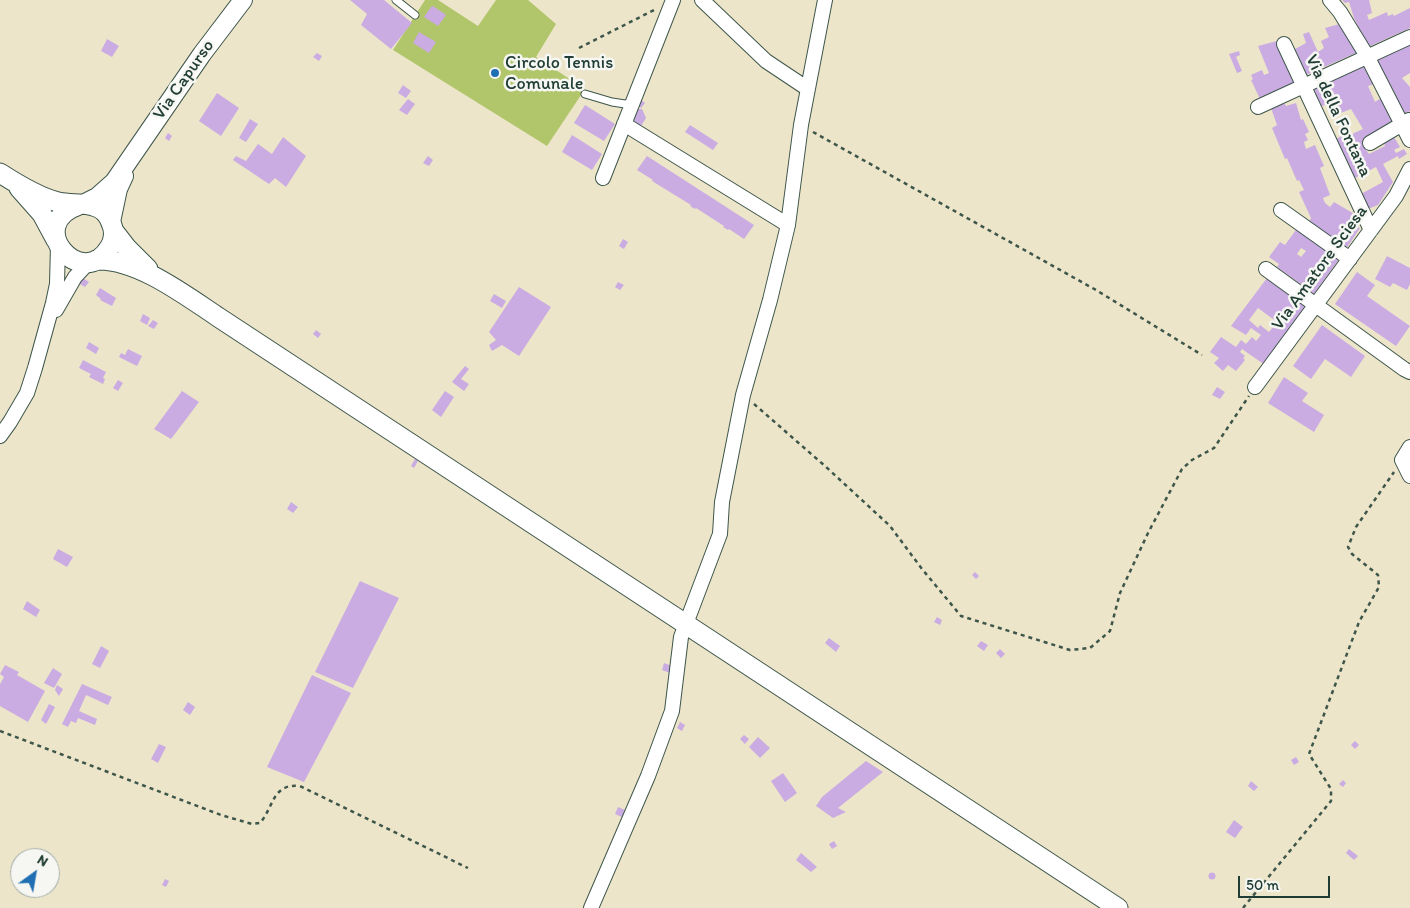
<!DOCTYPE html>
<style>
body{margin:0}
#map{position:relative;width:1410px;height:908px;overflow:hidden;background:#ece5ca;font-family:Itim,sans-serif}
canvas{display:block}
.north{position:absolute;left:10px;top:848px;width:50px;height:50px;box-sizing:border-box;background:#f6f6f2;border:1px solid #a0aca6;border-radius:50%;rotate:32deg;font-size:14px;font-weight:700;line-height:20px;text-align:center;color:#1f3d34}
.north::after{content:'';display:block;margin:auto;width:18px;height:22px;background:#1f6fb2;clip-path:polygon(50% 0,100% 100%,50% 72%,0 100%)}
.scale{position:absolute;left:1238px;top:876px;width:92px;height:22px;box-sizing:border-box;border:2px solid #1f3d34;border-top:0;padding-left:6px;font-size:15px;line-height:18px;white-space:nowrap;color:#1f3d34;-webkit-text-stroke:4px #f6f6f2;paint-order:stroke}
</style>
<div id="map">
<canvas width="1410" height="908"></canvas>
<div class="north">N</div>
<div class="scale">50 m</div>
</div>
<script>
const ctx = document.querySelector('canvas').getContext('2d');
ctx.lineJoin = 'round';
function fill(path, color) {
  ctx.fillStyle = color;
  ctx.fill(path, 'evenodd');
}
function strokePath(path, color, width, dash) {
  ctx.strokeStyle = color;
  ctx.lineWidth = width;
  ctx.lineCap = dash ? 'butt' : 'round';
  ctx.setLineDash(dash || []);
  ctx.stroke(path);
}
function drawText(font, color, halo, rows, align = 'center') {
  ctx.font = font + ' Itim,sans-serif';
  ctx.lineWidth = 5;
  ctx.setLineDash([]);
  ctx.textBaseline = 'middle';
  ctx.strokeStyle = halo;
  ctx.fillStyle = color;
  for (const [text, x, y, turn = 0] of rows) {
    ctx.save();
    ctx.translate(x, y);
    ctx.rotate((+turn || 0) * Math.PI / 180);
    ctx.textAlign = isNaN(turn) ? turn : align;
    if (halo) ctx.strokeText(text, 0, 0);
    ctx.fillText(text, 0, 0);
    ctx.restore();
  }
}
fill(new Path2D(`
 M425 0H438L478 26 496 0H528L556 24 536 57 585 89 547 146 393 50Z`), '#b1c66a');
fill(new Path2D(`
 M350 0H384L412 23 391 49 361 25 367 14Z
 M1342 0H1369L1372 13 1367 15 1369 20 1387 12 1388 16 1393 14 1394 16 1410 8V28L1368 47 1354 18 1349 2 1345 3Z
 M433 6 446 15 438 26 424 17 431 7Z
 M1343 23 1358 52 1306 75 1295 49 1306 43 1303 34 1309 32 1318 52 1324 48 1321 41 1329 37 1325 28Z
 M419 32 436 42 429 53 413 43Z
 M107 39 119 46 112 57 101 51Z
 M1277 41 1295 82 1260 99 1251 80 1253 79 1251 75 1262 70 1264 75 1269 73 1258 46Z
 M1410 44V73L1402 78 1410 87V111L1403 115 1374 61Z
 M1239 51 1240 55 1236 57 1242 71 1237 73 1229 54Z
 M317 53 322 56 319 61 313 57Z
 M1365 64 1374 84 1368 86 1375 102 1381 98 1394 122 1362 144 1369 154 1385 146 1384 143 1394 137 1400 147 1394 150 1396 153 1404 149 1407 154 1399 159 1398 156 1383 164 1393 182 1378 205 1368 209 1361 194 1383 182 1376 167 1353 179 1336 139 1348 132 1350 135 1363 129 1351 109 1338 114 1332 102 1322 106 1313 89Z
 M403 85 411 91 406 98 398 93Z
 M217 93 239 108 221 136 199 121Z
 M408 99 415 104 407 115 399 110Z
 M640 99 645 103 641 108 636 104Z
 M1284 103 1286 106 1296 103 1301 120 1303 119 1309 132 1305 134 1308 140 1304 142 1306 149 1315 145 1324 166 1320 168 1330 195 1323 198 1325 203 1330 207 1334 202 1356 215 1351 224 1360 228 1346 249 1309 222 1311 218 1299 192 1304 190 1299 180 1297 181 1287 158 1285 159 1272 128 1277 125 1271 108Z
 M585 105 615 124 604 141 574 123Z
 M635 109H642L646 118 641 126 631 119Z
 M250 119 258 124 246 142 239 138Z
 M690 125 718 143 713 150 685 132Z
 M168 133 172 136 169 141 165 138Z
 M572 135 602 154 592 170 562 152Z
 M283 137 306 156 286 187 275 178 269 184 233 160 236 156 246 161 258 144 272 154Z
 M428 156 433 160 429 166 423 163Z
 M647 156 754 225 744 239 729 229 728 230 723 227 724 226 696 208 695 209 690 206 691 205 652 181 653 180 637 170Z
 M1298 227 1340 258 1314 294 1277 267 1279 264 1269 257 1280 242 1285 245ZM1301 248 1306 251 1301 257 1297 254Z
 M623 239 628 242 624 249 619 246Z
 M1387 256 1410 268V284L1407 290 1393 283 1390 287 1375 279Z
 M1357 272 1375 285 1367 296 1410 326 1396 346 1335 304Z
 M81 277 89 282 85 287 78 283Z
 M1267 278 1306 306 1265 365 1242 349 1240 352 1245 356 1243 358 1245 360 1236 371 1228 365 1223 371 1214 363 1219 358 1210 352 1221 337 1236 347 1241 340 1246 344 1252 337 1256 341 1261 335 1251 328 1246 335 1231 326ZM1258 308 1277 322 1269 332 1260 325 1258 328 1249 320Z
 M618 282 624 285 620 290 615 287Z
 M519 287 551 307 519 356 502 345 492 351 489 345 496 340 489 332Z
 M100 288 116 298 112 306 100 300 101 299 96 295Z
 M494 294 506 301 502 308 490 301Z
 M143 314 150 318 147 325 140 321Z
 M153 320 158 323 154 329 148 326Z
 M1322 325 1365 356 1351 377 1325 359 1311 379 1293 366Z
 M316 330 321 334 318 338 313 334Z
 M89 342 99 348 96 354 86 348Z
 M128 349 142 356 137 366 119 357 121 353 125 355Z
 M83 360 106 372 103 378 105 379 103 384 89 377 91 374 79 368Z
 M465 366 469 369 461 379 469 384 464 391 452 382Z
 M1284 377 1308 393 1302 401 1324 415 1314 432 1268 403Z
 M118 380 123 383 118 391 113 388Z
 M1217 387 1225 392 1220 399 1212 395Z
 M182 391 199 402 171 439 154 429Z
 M445 391 454 397 441 417 432 410Z
 M415 459 418 461 414 468 411 466Z
 M291 502 298 507 293 513 287 509Z
 M58 549 73 557 67 567 53 559Z
 M975 572 979 576 976 579 972 575Z
 M360 581 399 598 353 688 315 672Z
 M27 601 40 610 36 617 23 609Z
 M937 617 942 620 940 625 934 622Z
 M829 638 840 646 836 652 825 643Z
 M981 641 988 645 984 651 977 646Z
 M101 646 109 651 100 668 92 664Z
 M1000 649 1005 654 1001 658 996 653Z
 M664 663 672 666 670 673 662 670Z
 M5 665 19 672 17 675 45 691 28 722 0 706V684L4 677 0 674Z
 M53 668 62 674 54 688 44 683Z
 M312 675 351 693 304 782 267 767Z
 M82 684 112 697 108 705 86 695 79 711 97 719 95 725 78 718 76 723 71 721 68 727 62 724Z
 M57 685 63 689 59 696 55 690Z
 M188 702 195 707 190 715 183 710Z
 M49 704 55 707 46 724 41 720Z
 M680 722 685 725 682 731 677 728Z
 M744 735 749 739 745 744 740 739Z
 M758 737 770 748 760 758 749 747Z
 M1355 741 1359 745 1355 749 1351 745Z
 M159 744 166 747 158 763 151 759Z
 M1296 757 1299 762 1294 765 1291 760Z
 M866 761 883 772 838 808 846 812 833 818 816 806 822 797Z
 M783 773 797 793 785 802 771 781Z
 M1343 780 1346 783 1343 787 1339 784Z
 M1251 781 1258 787 1254 791 1248 786Z
 M618 807 625 810 622 817 615 814Z
 M1234 820 1243 827 1235 838 1226 832Z
 M834 841 837 846 832 849 829 844Z
 M1349 849 1358 856 1354 860 1346 853Z
 M801 853 817 867 811 872 796 860Z
 M1208.5 876a3.5 3.5 0 1 1 7 0a3.5 3.5 0 1 1-7 0Z
 M165 879 169 881 166 887 162 885Z`), '#caace2');
const service = new Path2D(`
 M396 0 415 15
 M585 94 612 102 632 105`);
const minor = new Path2D(`
 M702 0 766 61 808 89
 M1330 0 1340 12 1367 56 1410 140
 M1284 44 1371 230
 M1258 107 1410 37
 M624 124 788 225
 M1370 143 1409 120
 M603 178 673 0
 M1281 210 1350 259
 M1266 269 1404 369 1410 372
 M56 310 75 277 89 262
 M1255 387 1396 196 1410 169
 M0 436 10 422 27 393 35 368 53 303 57 284 58 245
 M1410 447 1402 460 1410 476
 M591 908 648 776 672 711 681 637 720 534 722 502 743 395 770 300 788 225 801 125 825 0`);
const tertiary = new Path2D(`
 M83 204 97 197 114 182 202 54 243 0
 M111 222 118 189 124 176`);
const secondary = new Path2D(`
 M0 173C17 184 38 197 58 202 71 205 85 202 96 207 103 209 109 216 111 223 115 231 114 241 109 248 82 292 22 225 79 205
 M19 188 42 214 56 240
 M113 230 127 248 148 269
 M96 260C136 258 185 295 218 317L1118 908`);
strokePath(service, '#3e564a', 9);
strokePath(minor, '#3e564a', 16);
strokePath(tertiary, '#3e564a', 20);
strokePath(secondary, '#3e564a', 21);
strokePath(new Path2D(`
 M579 48 656 9
 M813 132 1096 290 1202 355
 M754 404 825 466 890 526 922 569 961 616 1070 650 1090 648 1110 631 1120 593 1148 533 1182 469 1192 460 1214 448 1249 396
 M0 731 221 815 252 824 260 823C274 807 272 783 300 786L468 868
 M1243 908 1331 801V789L1309 754 1359 622 1379 587 1378 575 1352 554 1348 547 1356 527 1394 472`), '#3e564a', 2.5, [4, 4]);
strokePath(service, '#fff', 7);
strokePath(minor, '#fff', 14);
strokePath(tertiary, '#fff', 18);
strokePath(secondary, '#fff', 19);
for (const [x, y, r, color] of [
 [495,73,5,"#1f6fb2"]
]) {
  const dot = new Path2D();
  dot.arc(x, y, r, 0, 2 * Math.PI);
  ctx.fillStyle = color;
  ctx.fill(dot);
  strokePath(dot, '#f6f6f2', 2);
}
drawText('18px', '#1f3d34', '#f6f6f2', [
 ["Circolo Tennis",505,63],
 ["Comunale",505,84]
], 'left');
drawText('18px', '#1f3d34', '#f6f6f2', [
 ["Via Capurso",184,80,-55],
 ["Via della Fontana",1338,116,65],
 ["Via Amatore Sciesa",1320,268,-54]
]);
</script>
